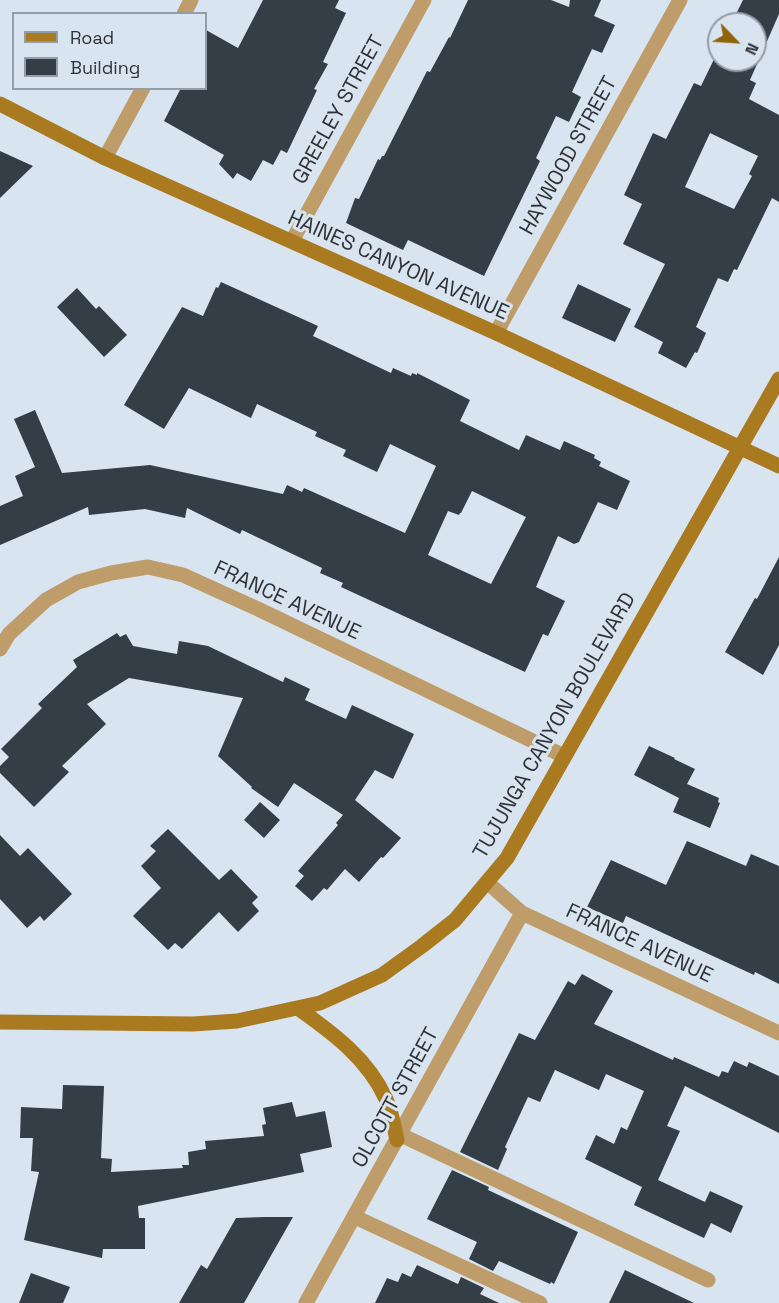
<!DOCTYPE html>
<style>
body{margin:0}
#map{position:relative;width:779px;height:1303px;overflow:hidden;background:#d8e4ef;font-family:"Space Grotesk",sans-serif}
canvas{display:block}
.legend{position:absolute;left:12px;top:12px;width:195px;height:78px;box-sizing:border-box;background:#d8e4ef;border:2px solid #949da5;margin:0;padding:8px 10px;list-style:none;font-size:18px;color:#2f3337}
.legend li{display:flex;align-items:center;gap:12px;height:30px}
.legend b{width:30px;border:2px solid #949da5}
.north{position:absolute;left:707px;top:12px;width:60px;height:60px;box-sizing:border-box;background:#d8e4ef;border:2px solid #949da5;border-radius:50%;rotate:115deg;font-size:16px;font-weight:700;line-height:24px;text-align:center;color:#2f3337}
.north::after{content:'';display:block;margin:auto;width:21px;height:27px;background:#8f640b;clip-path:polygon(50% 0,100% 100%,50% 72%,0 100%)}
</style>
<div id="map">
<canvas width="779" height="1303"></canvas>
<ul class="legend">
<li><b style="height:8px;background:#aa7a21"></b>Road</li>
<li><b style="height:16px;background:#343e46"></b>Building</li>
</ul>
<div class="north">N</div>
</div>
<script>
const ctx = document.querySelector('canvas').getContext('2d');
ctx.lineJoin = 'round';
function fill(path, color) {
  ctx.fillStyle = color;
  ctx.fill(path, 'evenodd');
}
function strokePath(path, color, width, dash) {
  ctx.strokeStyle = color;
  ctx.lineWidth = width;
  ctx.lineCap = dash ? 'butt' : 'round';
  ctx.setLineDash(dash || []);
  ctx.stroke(path);
}
function drawText(font, color, halo, rows, align = 'center') {
  ctx.font = font + ' "Space Grotesk",sans-serif';
  ctx.lineWidth = 6;
  ctx.setLineDash([]);
  ctx.textBaseline = 'middle';
  ctx.strokeStyle = halo;
  ctx.fillStyle = color;
  for (const [text, x, y, turn = 0] of rows) {
    ctx.save();
    ctx.translate(x, y);
    ctx.rotate((+turn || 0) * Math.PI / 180);
    ctx.textAlign = isNaN(turn) ? turn : align;
    if (halo) ctx.strokeText(text, 0, 0);
    ctx.fillText(text, 0, 0);
    ctx.restore();
  }
}
fill(new Path2D(`
 M263 0H339L335 8 346 13 323 62 328 64 314 89 317 90 287 153 281 150 273 165 263 160 251 181 237 173 233 179 219 164 224 155 164 121 181 88H206V30L238 48Z
 M468 0H551L569 7 570 0H601L594 16 615 25 602 53 592 49 572 92 581 97 569 122 556 116 536 158 540 161 484 276 408 240 403 250 346 223 355 198 359 199 378 159 380 160 382 156H384L427 71 430 72 449 37 450 38Z
 M743 0H779V14L750 80 756 83 749 99 779 115V202L772 198 737 270 734 269 728 282 718 278 696 327 706 333 697 353 695 352 686 368 658 353 663 342 634 327 665 264 623 244 642 204 624 195 653 133 666 139 694 83 701 86 719 49V60H755V24H731ZM710 133 758 156 749 174 752 176 734 209 685 187Z
 M0 151 33 166 0 198Z
 M221 282 318 326 313 336 391 373 393 368 411 376 412 373 417 375V373L470 400 460 421 519 450 526 435 560 450 564 441 595 455 594 458 601 462 599 466 630 481 617 510 598 502 579 542 574 544 558 536 536 587 565 601 548 636 543 634 525 672 341 587 343 583 320 573 322 568 242 530 240 534 187 508 185 518 145 509 89 515 88 507 0 545V506L23 496 15 476 35 467 14 419 35 410 62 473 150 465 283 494 287 485 302 492 304 488 405 533 436 466 390 444 377 472 343 456 346 450 315 436 317 432 257 404 251 418 189 388 164 429 124 405 182 307 203 316 216 287 218 288ZM472 491 526 517 491 584 428 555 448 511 459 515 460 513H461Z
 M578 284 631 309 615 342 562 318Z
 M77 288 96 309 99 306 127 335 104 357 57 307Z
 M779 557V645L763 675 725 652 755 598 757 599Z
 M117 633 120 637 126 634 133 646 177 654 179 641 208 646 283 682 285 677 310 689 305 700 346 719 352 705 414 734 393 779 375 770 355 800 401 838 383 858 381 857 359 882 345 869 327 890 324 888 312 901 295 886 304 876 298 871 338 825 336 823 343 815 294 783 278 807 251 788 252 787 218 756 243 698 129 678 87 704 106 724 62 766 69 772 34 807 0 773V766L9 757 1 749 42 708 38 704 77 667 73 660Z
 M649 746 675 758 674 759 695 769 687 784 719 798 718 802 720 803 710 828 673 812 679 798 634 775Z
 M260 802 280 820 264 838 244 820Z
 M168 829 219 880 231 869 258 897 252 903 259 911 238 932 219 912 182 949 175 943 168 950 133 916 161 888 141 866 156 851 150 846Z
 M0 835 20 856 28 848 72 894 44 921 40 916 27 928 0 899Z
 M687 841 746 866 751 854 779 866V984L755 972 754 975 626 916 623 923 587 907 611 860 666 885Z
 M582 974 613 991 594 1024 673 1060 674 1057 719 1077 722 1071 728 1073 734 1061 747 1067 749 1062 779 1076V1133L685 1086 667 1126 680 1131 658 1180 705 1202 710 1191 743 1206 731 1233 711 1223 704 1238 634 1205 642 1187 585 1159 596 1135 614 1144 621 1127 627 1130 644 1091 606 1074 599 1090 555 1070 540 1102 528 1097 505 1147 507 1149 498 1170 460 1152 519 1033 535 1040 568 981 575 985Z
 M63 1085 104 1086 101 1158 112 1159 111 1172 183 1168 182 1165H189L188 1152 206 1149 205 1141 264 1136 262 1125 266 1124 263 1108 292 1102 296 1117 325 1111 332 1147 300 1154 304 1172 138 1206 139 1218H145V1249H103L102 1258 24 1240 39 1172 31 1171 33 1138H20L21 1107 62 1109Z
 M452 1170 489 1187 488 1190 578 1232 554 1284 551 1282 550 1284 499 1261 493 1271 469 1259 477 1242 427 1219Z
 M264 1217H293L244 1303H179L201 1265 207 1269 236 1218Z
 M417 1265 458 1284 461 1277 484 1288 480 1294 499 1303H375L387 1278 398 1282 402 1273 411 1277Z
 M625 1270 694 1303H609Z
 M31 1273 70 1287 63 1303H19Z`), '#343e46');
strokePath(new Path2D(`
 M401 1135 708 1280
 M355 1217 540 1303`), '#be9d6b', 15);
strokePath(new Path2D(`
 M184 14 191 0
 M105 158 143 88
 M292 241 424 0
 M496 333 680 0
 M0 649 9 634 46 600 78 582 111 573 148 567 183 575 258 609 564 756
 M487 882 522 913 779 1033
 M306 1303 522 913`), '#be9d6b', 15);
strokePath(new Path2D(`
 M0 104 105 158 496 333 779 466
 M299 1009C334 1034 368 1059 386 1099 392 1112 394 1127 397 1140
 M0 1022 193 1024 237 1021 320 1003 382 975 422 946 455 920 507 858 779 379`), '#aa7a21', 15);
drawText('21px', '#2f3337', '#d8e4ef', [
 ["GREELEY STREET",339,110,-61],
 ["HAYWOOD STREET",569,156,-61],
 ["HAINES CANYON AVENUE",398,266,24],
 ["FRANCE AVENUE",287,601,25],
 ["TUJUNGA CANYON BOULEVARD",555,726,-60],
 ["FRANCE AVENUE",639,944,25],
 ["OLCOTT STREET",396,1098,-61]
]);
</script>
